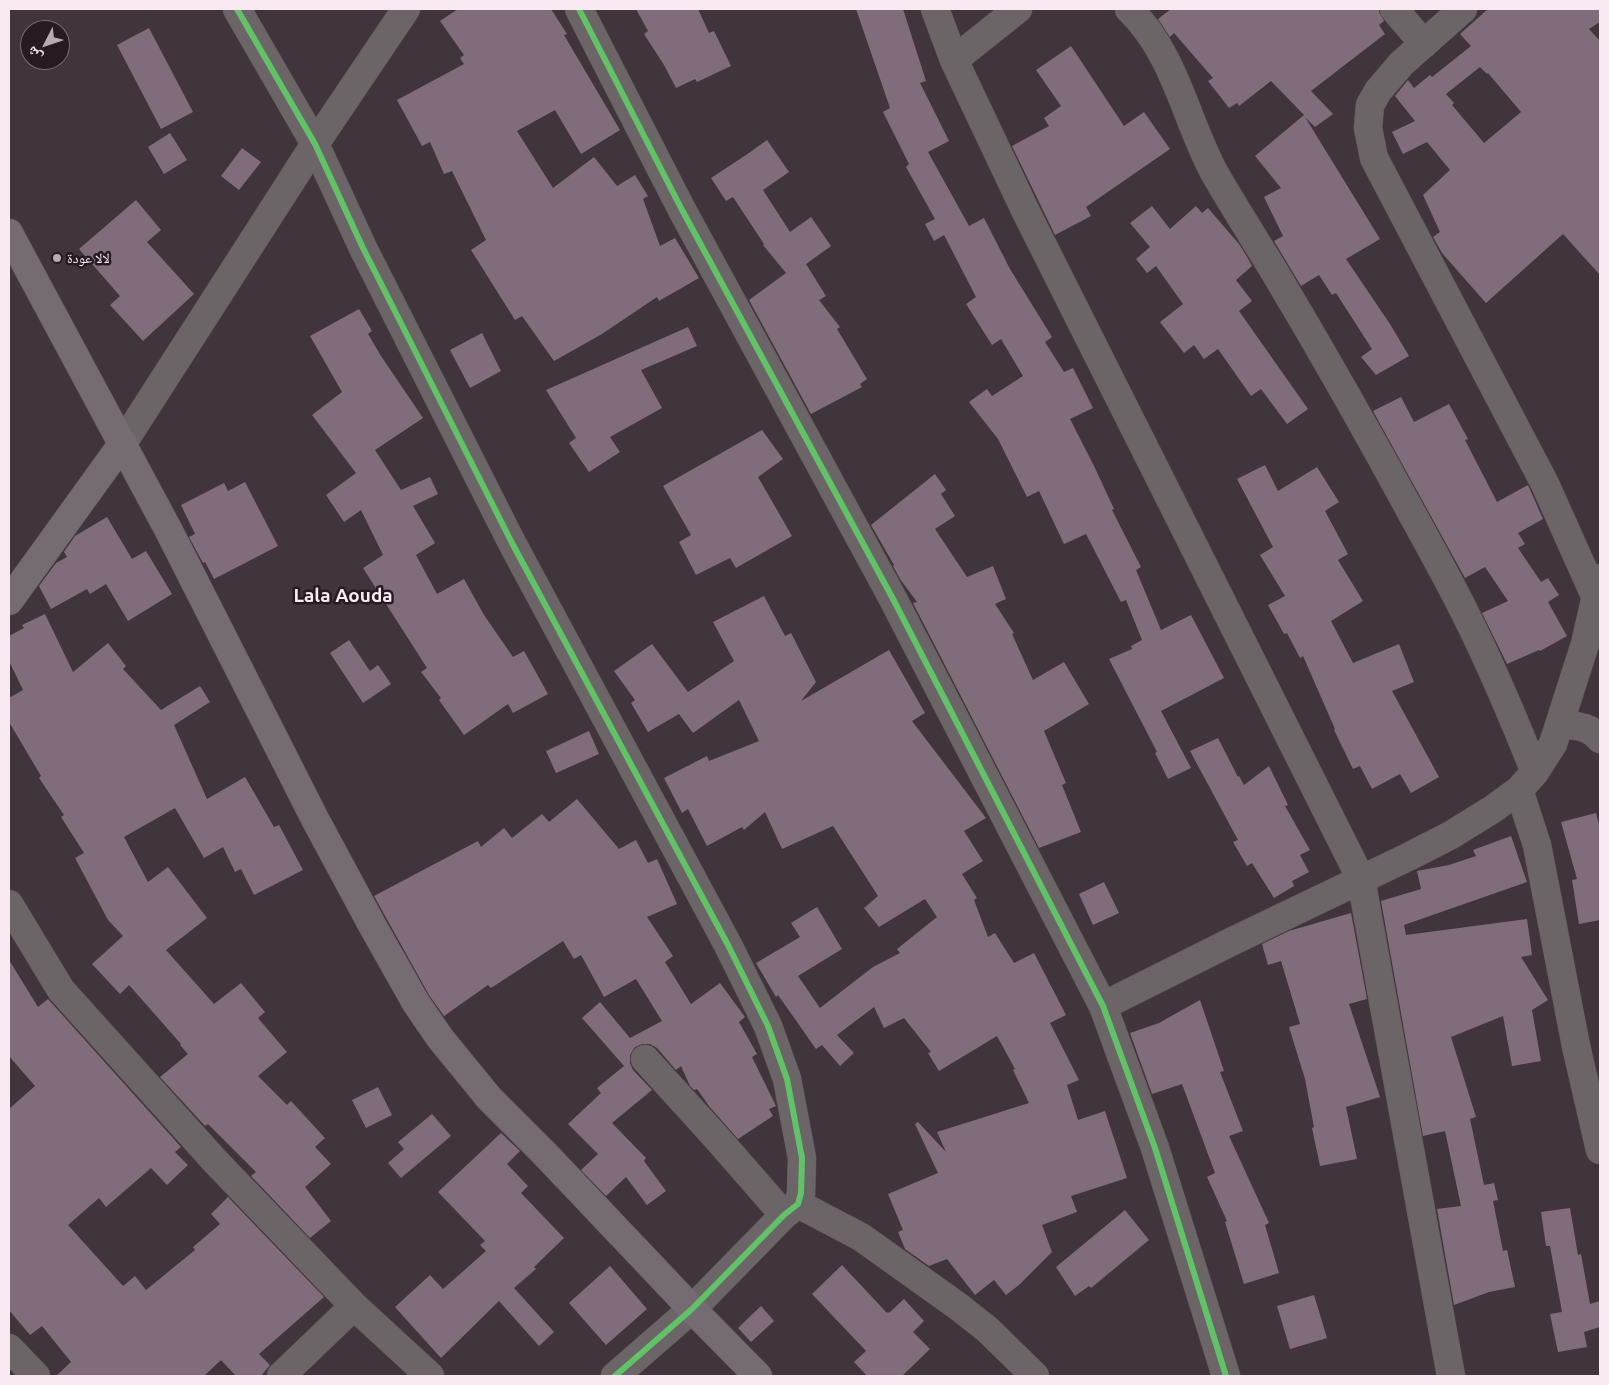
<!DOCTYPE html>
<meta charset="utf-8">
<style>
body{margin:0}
#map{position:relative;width:1609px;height:1385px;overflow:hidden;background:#41353d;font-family:Ubuntu,"Noto Naskh Arabic",sans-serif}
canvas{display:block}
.frame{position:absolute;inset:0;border:10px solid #f9e9f3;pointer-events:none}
.north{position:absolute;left:20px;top:20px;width:50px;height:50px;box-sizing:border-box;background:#261b22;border:1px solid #7a6d76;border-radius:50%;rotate:229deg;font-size:14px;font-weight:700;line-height:20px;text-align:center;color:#f9e9f3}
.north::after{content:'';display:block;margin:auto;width:18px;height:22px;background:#b9aab3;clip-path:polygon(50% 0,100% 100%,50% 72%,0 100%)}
</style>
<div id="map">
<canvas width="1609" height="1385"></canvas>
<div class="frame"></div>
<div class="north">ش</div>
</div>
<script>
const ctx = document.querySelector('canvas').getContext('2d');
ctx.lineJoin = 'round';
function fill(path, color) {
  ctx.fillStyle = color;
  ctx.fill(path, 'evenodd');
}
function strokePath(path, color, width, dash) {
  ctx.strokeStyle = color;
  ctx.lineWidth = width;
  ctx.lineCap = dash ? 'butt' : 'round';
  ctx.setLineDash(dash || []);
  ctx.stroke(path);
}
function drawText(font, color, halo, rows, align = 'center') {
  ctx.font = font + ' Ubuntu,"Noto Naskh Arabic",sans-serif';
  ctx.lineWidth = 5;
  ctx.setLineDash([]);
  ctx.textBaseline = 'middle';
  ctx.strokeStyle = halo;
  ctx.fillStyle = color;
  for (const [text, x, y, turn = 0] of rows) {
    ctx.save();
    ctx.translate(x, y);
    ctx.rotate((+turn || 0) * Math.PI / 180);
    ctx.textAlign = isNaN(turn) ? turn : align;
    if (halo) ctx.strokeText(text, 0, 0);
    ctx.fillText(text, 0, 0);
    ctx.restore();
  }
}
fill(new Path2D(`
 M458 9H551L567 34 564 35 620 130 581 154 555 110 517 131 553 188 594 157 617 186 635 175 648 196 643 199 660 246 675 238 699 278 659 301 657 297 602 334 554 361 522 316 515 320 471 250 486 240 452 171 444 174 430 142 422 146 397 100 464 64 460 58 464 55 440 21Z
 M636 9H698L709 33 714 31 731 66 697 82 695 79 676 88 664 65 644 34 648 31Z
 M856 9H903L926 81 920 83 949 141 928 152 969 226 984 218 1010 269 1052 337 1045 342 1064 372 1073 368 1093 408 1070 419 1094 466 1114 509 1112 510 1141 567 1136 570 1161 630 1191 615 1224 678 1161 711 1191 768 1168 779 1155 753 1157 752 1109 659 1132 649 1131 646 1142 640 1126 600 1121 602 1086 534 1064 544 1039 491 1027 497 998 439 969 402 987 389 992 396 1023 376 1001 339 992 345 966 304 976 297 944 235 934 241 925 224 935 219 906 167 909 164 883 112 890 108Z
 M1171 9H1379V12L1384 21 1379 25 1385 34 1311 91 1333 114 1315 127 1305 117 1380 239 1346 259 1390 324 1409 356 1376 375 1361 357 1372 349 1336 293 1332 295 1319 275 1301 286 1274 241 1283 236 1264 197 1281 188 1255 156 1304 115 1271 81 1239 106 1237 103 1229 108 1208 81 1213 78 1174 33 1170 37 1158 19Z
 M1488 9H1600V22L1589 29 1600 41V275L1563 234 1486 303 1442 253 1433 237 1440 232 1423 195 1450 170 1427 142 1403 154 1392 132 1415 121 1395 96 1408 80 1414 88 1430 75 1432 77 1471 46 1460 34ZM1480 67 1487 74 1488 73 1521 112 1484 143 1452 105 1454 103 1446 94Z
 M149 28 193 112 161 129 117 45Z
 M1071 46 1124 126 1144 112 1170 149 1086 207 1091 216 1055 235 1012 146 1049 126 1044 118 1061 106 1036 70Z
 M170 133 187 160 164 174 148 147Z
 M767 140 789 172 763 190 790 232 811 217 831 246 806 264 826 296 819 300 840 327 837 329 867 379 860 384 862 387 811 414 749 300 786 273 763 245 764 244 733 197 726 201 711 178 746 155Z
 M242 148 261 162 239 190 221 176Z
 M136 200 161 230 147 242 194 294 143 341 110 305 120 296 79 249Z
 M1152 206 1170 229 1196 206 1202 213 1208 208 1239 244 1246 255 1252 266 1236 280 1252 301 1239 311 1308 409 1287 424 1261 389 1251 396 1218 349 1204 359 1194 345 1184 353 1160 322 1183 304 1156 266 1147 273 1136 259 1150 247 1130 223Z
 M359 309 372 331 368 334 381 356 423 418 375 450 401 490 430 477 438 494 413 506 435 543 416 555 437 594 464 579 484 615 513 657 524 651 548 694 513 713 508 704 464 735 439 700 441 698 421 672 427 668 363 568 383 555 361 510 344 522 326 495 356 473 312 415 342 392 310 336Z
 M688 327 697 346 641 370 662 408 610 437 620 452 589 472 569 443 576 438 546 390Z
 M482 333 501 371 470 388 450 350Z
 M1401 397 1414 422 1449 404 1468 439 1465 440 1497 502 1528 485 1543 519 1518 533 1525 544 1518 548 1541 582 1548 578 1559 595 1548 602 1567 636 1540 651 1539 650 1507 664 1482 613 1508 601 1485 567 1465 578 1373 411Z
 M762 430 783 459 758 477 792 536 736 568 730 558 696 575 679 542 691 535 663 486Z
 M1265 465 1278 491 1317 467 1339 502 1325 511 1348 554 1338 560 1363 601 1331 621 1353 663 1399 644 1414 682 1392 691 1439 777 1411 793 1400 774 1372 789 1360 766 1353 769 1334 730 1335 729 1303 656 1300 658 1287 633 1284 634 1268 605 1285 596 1260 555 1273 547 1237 479Z
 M935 474 946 490 941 494 955 516 935 529 967 577 993 566 1006 599 995 604 1014 633 1012 634 1033 680 1064 662 1089 704 1044 731 1066 783 1062 785 1081 832 1039 848 913 603 917 602 900 579 893 566 894 565 871 525Z
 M245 482 278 546 214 579 205 562 203 563 189 537 195 534 181 505 224 483 228 491Z
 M107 517 132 559 146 551 172 594 128 621 106 584 90 594 87 589 51 609 39 586 56 563 67 557 64 552 75 536Z
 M764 596 785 636 791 633 816 682 801 701 889 650 925 713 912 721 986 818 964 831 983 861 962 874 977 898 974 900 988 937 995 933 1014 963 1034 953 1066 1015 1050 1023 1079 1080 1067 1085 1078 1120 1105 1111 1127 1178 1071 1196 1077 1212 1042 1225 1052 1252 1019 1285 1006 1295 994 1280 975 1295 947 1259 929 1266 905 1249 898 1232 903 1230 888 1194 938 1173 915 1124 918 1122 946 1152 937 1132 1029 1103 1013 1070 1015 1069 997 1036 939 1071 928 1053 931 1052 904 1018 884 1028 874 1007 837 1035 854 1053 840 1066 822 1045 816 1049 778 995 776 997 756 963 800 937 791 923 817 907 842 949 798 976 820 1008 873 967 900 953 897 949 937 917 925 899 879 927 864 908 878 896 833 826 782 849 765 812 744 830 742 827 707 846 688 809 682 813 664 778 707 756 709 761 759 741 739 700 693 733 679 714 648 732 631 703 635 700 614 671 652 644 688 692 734 661 713 622Z
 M45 614 73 672 108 643 126 666 123 669 161 710 200 686 210 702 174 725 207 799 245 777 274 827 279 825 303 870 254 895 241 869 235 872 223 847 204 858 175 808 124 837 148 882 168 867 207 918 166 950 214 1004 241 983 265 1012 258 1018 287 1052 258 1076 287 1105 291 1101 325 1138 315 1147 331 1164 305 1187 331 1221 310 1238 251 1176 256 1172 208 1124 205 1126 160 1077 188 1054 180 1045 181 1044 129 985 120 994 92 964 123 936 108 920 75 858 84 853 61 817 64 815 39 778 41 776 9 722V698L23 690 9 661V636L24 628 22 625Z
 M349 640 370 671 378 665 391 684 363 703 330 653Z
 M589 731 599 754 556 773 546 751Z
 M1218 738 1238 777 1239 776 1244 785 1269 766 1288 805 1285 806 1310 850 1300 855 1309 872 1292 881 1294 886 1274 898 1252 863 1247 866 1233 842 1238 840 1190 751Z
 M577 799 619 849 636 840 648 863 657 859 677 904 647 917 673 956 665 962 691 1004 720 983 745 1017 739 1022 757 1054 752 1057 776 1106 769 1109 773 1116 738 1139 709 1106 697 1089 694 1090 690 1086 681 1066 676 1070 657 1048 650 1044H642L635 1047 630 1055V1063L633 1070 652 1090 612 1123 646 1158 644 1161 666 1191 647 1205 626 1177 606 1196 581 1170 598 1154 568 1124 601 1093 597 1088 624 1066 582 1018 600 1002 630 1038 662 1021 636 979 604 997 581 955 574 959 563 941 491 988 488 985 444 1016 429 995 374 896 478 841 481 847 504 828 512 838 542 814 549 822Z
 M1596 813 1600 829V920L1579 924 1572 880 1577 879 1561 822Z
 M1511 836 1527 882 1404 925 1406 935 1527 919 1532 955 1521 957 1548 1000 1532 1010 1541 1061 1512 1066 1503 1016 1451 1037 1476 1117 1470 1119 1484 1185 1494 1183 1498 1200 1493 1201 1503 1251 1507 1250 1515 1287 1489 1292 1454 1305 1437 1209 1461 1206 1445 1131 1423 1136 1381 901 1421 889 1417 871 1449 865 1476 856 1473 850Z
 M1104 882 1119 913 1093 925 1079 894Z
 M1351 913 1367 999 1349 1004 1380 1097 1346 1107 1357 1159 1320 1166 1312 1128 1314 1127 1305 1079 1289 1027 1300 1024 1281 961 1268 965 1262 944 1289 931Z
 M9 960 38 1007 48 999 181 1147 175 1152 188 1165 167 1185 151 1168 106 1207 99 1198 68 1225 123 1286 135 1276 146 1290 195 1250 193 1247 220 1224 211 1214 228 1197 324 1297 259 1354 270 1365 261 1376H236L221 1360 204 1376H56L71 1362 42 1326 30 1335 9 1310V1109L35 1086 9 1056Z
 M1200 1000 1224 1071 1220 1072 1243 1131 1229 1136 1269 1223 1265 1225 1279 1273 1244 1284 1225 1222 1227 1221 1207 1177 1215 1173 1182 1084 1152 1094 1130 1033 1159 1023Z
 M378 1087 392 1115 366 1128 352 1100Z
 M432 1114 451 1136 401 1178 388 1163 404 1149 398 1142Z
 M501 1133 520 1151 507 1164 528 1186 521 1193 564 1238 534 1267 536 1269 514 1288 554 1332 539 1346 499 1301 441 1358 395 1307 430 1275 443 1289 486 1251 480 1245 485 1241 438 1192Z
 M1570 1208 1578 1255 1581 1254 1590 1304 1600 1301V1327L1584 1332 1587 1347 1558 1352 1550 1314 1562 1312 1550 1246H1546L1541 1212Z
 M1125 1210 1149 1240 1091 1288 1089 1286 1075 1296 1056 1267Z
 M842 1265 887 1313 888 1312 889 1313 904 1299 924 1321 913 1332 930 1349 902 1376H867L854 1362 866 1351 812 1294Z
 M610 1266 647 1309 606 1345 569 1303Z
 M1314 1295 1327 1338 1290 1349 1277 1306Z
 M761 1306 774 1321 751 1342 738 1328Z`), '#816c7b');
const minor = new Path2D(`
 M237 9 315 144 363 248 512 543 728 945 768 1026 787 1079 802 1158 801 1193 798 1204 784 1215 692 1309 615 1376
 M579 9 681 208 892 597 1103 1006 1155 1148 1226 1376
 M935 9 954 60 1026 212 1361 879 1451 1376
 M1129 9C1176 55 1185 119 1215 174 1234 207 1254 238 1274 271 1323 353 1370 436 1416 521 1432 550 1448 579 1463 609 1490 662 1513 717 1535 772
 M1394 9 1424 44
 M1463 9 1401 64 1378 91 1370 105 1368 128 1374 158 1545 484 1596 598
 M954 60 1018 9
 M123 443 315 144 406 9
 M1560 724C1576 726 1590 726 1600 739
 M1519 790 1537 845 1576 1046 1600 1150
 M9 904 61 990 215 1161 354 1306 430 1376
 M1103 1006 1237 939 1408 857 1451 835 1493 809 1519 790 1535 772 1553 744 1585 644 1600 578
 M645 1059 715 1136 784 1215
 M798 1204 861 1237 959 1307 988 1330 1035 1376
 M9 1348 36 1376
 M281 1376 354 1306`);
const major = new Path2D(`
 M9 233 169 531 315 819 372 925 416 1003 440 1038 489 1098 545 1154 692 1309 758 1376
 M9 601 123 443`);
strokePath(minor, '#5e5359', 29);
strokePath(major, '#5e5359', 29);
strokePath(minor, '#6b6568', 28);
strokePath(major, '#746c72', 28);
strokePath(new Path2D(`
 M237 9 315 144 363 248 512 543 728 945 768 1026 787 1079 802 1158 801 1193 798 1204 784 1215 692 1309 615 1376
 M579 9 681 208 892 597 1103 1006 1155 1148 1226 1376`), '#61c268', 6);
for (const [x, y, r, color] of [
 [57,258,5,"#b9aab3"]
]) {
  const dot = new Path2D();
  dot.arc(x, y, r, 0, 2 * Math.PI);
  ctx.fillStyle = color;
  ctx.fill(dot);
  strokePath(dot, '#261b22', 2);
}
drawText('14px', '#f9e9f3', '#261b22', [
 ["لالا عودة",67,258]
], 'left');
drawText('bold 19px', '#f9e9f3', '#261b22', [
 ["Lala Aouda",343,596]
]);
</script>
